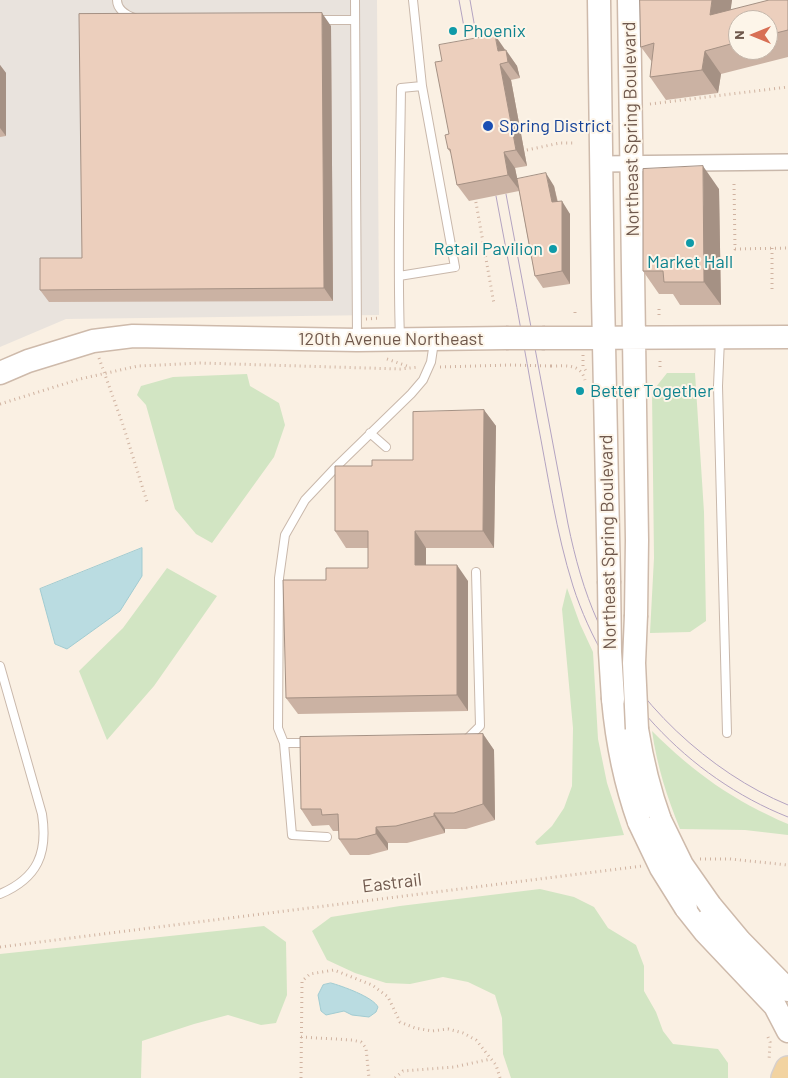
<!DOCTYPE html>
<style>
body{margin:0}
#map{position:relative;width:788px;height:1078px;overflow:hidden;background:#faf0e3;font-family:Barlow,sans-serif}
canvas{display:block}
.north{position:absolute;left:728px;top:10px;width:50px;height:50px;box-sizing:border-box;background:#fdf5e9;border:1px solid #c4b6aa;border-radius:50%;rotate:270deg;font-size:14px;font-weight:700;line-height:20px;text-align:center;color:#6f584c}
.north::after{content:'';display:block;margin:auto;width:18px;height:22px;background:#d86f54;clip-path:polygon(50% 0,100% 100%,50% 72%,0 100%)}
</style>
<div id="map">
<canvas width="788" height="1078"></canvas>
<div class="north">N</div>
</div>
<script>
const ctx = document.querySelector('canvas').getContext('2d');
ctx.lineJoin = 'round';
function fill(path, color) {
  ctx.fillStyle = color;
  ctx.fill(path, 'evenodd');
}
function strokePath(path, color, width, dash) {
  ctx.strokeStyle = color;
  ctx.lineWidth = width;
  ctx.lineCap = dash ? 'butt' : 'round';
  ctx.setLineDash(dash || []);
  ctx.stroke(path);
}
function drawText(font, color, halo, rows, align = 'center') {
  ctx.font = font + ' Barlow,sans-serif';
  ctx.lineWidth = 4;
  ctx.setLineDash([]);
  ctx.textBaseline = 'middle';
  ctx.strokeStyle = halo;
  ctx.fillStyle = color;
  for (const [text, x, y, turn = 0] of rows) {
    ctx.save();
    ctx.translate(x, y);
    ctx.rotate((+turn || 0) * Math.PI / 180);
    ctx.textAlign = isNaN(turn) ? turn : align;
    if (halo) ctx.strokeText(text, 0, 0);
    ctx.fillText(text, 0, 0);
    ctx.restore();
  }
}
fill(new Path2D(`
 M0 0H377L379 315 66 319 0 347Z`), '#e9e3dd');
fill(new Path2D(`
 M667 373H695L704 512 706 621 690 632 650 633 654 558 652 392Z
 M247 374 250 386 279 403 285 425 274 457 212 543 196 534 175 509 146 405 137 395 141 386 173 377Z
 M167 568 217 596 154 686 107 740 79 671 123 628Z
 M567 588 580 624 593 652 598 739 607 783 624 835 537 845 535 842 552 826 564 808 572 786 573 728 562 609Z
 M652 731C694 773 734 801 788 824V835L745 830 680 829C667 797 657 766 652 731Z
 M540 889 574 897 594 907 608 928 636 945 644 966V991L656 1012 663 1031 673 1044 718 1049 728 1063V1078H511L503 1054 502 1018 495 995 468 982 443 977 410 984 386 983 355 973 327 960 312 931 331 917 400 906Z
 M264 926 286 942 287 995 276 1023 261 1025 228 1015 194 1024 142 1041 141 1078H0V954Z`), '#d2e5c3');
const water = new Path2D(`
 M142 548V576L120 611 67 649 55 644 40 589Z
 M331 983C342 986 373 997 378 1007L376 1012 369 1017 352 1015 344 1011 326 1015 321 1011 318 995 323 985Z`);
fill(water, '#badce1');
strokePath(water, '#a1cbd1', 1);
const lane = new Path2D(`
 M117 0C117 9 126 15 134 18
 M355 0 357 338
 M413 0 422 86
 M317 20H355
 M399 276 455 267 422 86 401 88C400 171 397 255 400 338
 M720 339 718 386 727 733
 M370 433 386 447
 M0 666 42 814C48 853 38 878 0 894
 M466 740 480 726 476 572
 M284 743 292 835 327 837
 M310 743H284L278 728 279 578 285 535 305 500 337 466 411 394 423 380 431 362 434 342`);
const street = new Path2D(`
 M601 164 788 162`);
const secondary = new Path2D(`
 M599 0 603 297 609 581
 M629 0 637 540 636 615
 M545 338 788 337
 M0 373 28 361 93 341 133 336 357 340 506 338
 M613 699C617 743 624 780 639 822
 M637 729C642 760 649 790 660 820
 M710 905 740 941 788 990
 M686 908 705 932 775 1006 788 1031`);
const primary = new Path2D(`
 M784 1078 788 1069`);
strokePath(lane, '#c9b8ab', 10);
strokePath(street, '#c9b8ab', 18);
strokePath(secondary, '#cebaab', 25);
strokePath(primary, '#d7d0cd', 28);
strokePath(new Path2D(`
 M650 104 788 87
 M522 151 560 143H573
 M734 184 735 249 788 248
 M475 197 494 304
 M772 248V293
 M659 309V315
 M575 312V317
 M366 319 381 318
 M583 355V366L586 371
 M99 358 123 425 148 505
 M387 359 407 366
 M660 361V369
 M551 366C566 366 580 363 585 380
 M440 367 510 365
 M0 404 80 379 138 366 200 363 400 369 419 367
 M700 859H730L788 865
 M0 947 642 866
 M301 1037 352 1040 361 1042 366 1048 369 1078
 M768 1037 770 1042 769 1061
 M301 1078 302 981 310 974 334 970 372 985 388 997 400 1022 415 1028 432 1031 448 1029 463 1033 476 1040 496 1065 500 1078
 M395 1078 403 1071 454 1067 491 1059`), '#d0b3a1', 3, [1, 4]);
strokePath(lane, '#fff', 8);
strokePath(street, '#fff', 15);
strokePath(secondary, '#fff', 22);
strokePath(primary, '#f2d3a1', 25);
strokePath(new Path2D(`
 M459 0 469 54
 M470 0 479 51
 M506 194 568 524C575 558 584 591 598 622 631 700 710 773 788 805
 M496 196C510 270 524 345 537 419 548 475 556 532 573 586 606 689 687 777 788 817`), '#b3a3c1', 1);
const secondaryBridge = new Path2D(`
 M506 338H545
 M609 581 610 652 613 699
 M636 615 634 663 637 729
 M660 820 682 865 710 905
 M639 822 661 868 686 908`);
strokePath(secondaryBridge, '#cebaab', 25, []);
strokePath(new Path2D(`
 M510 365 551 366`), '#d0b3a1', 3, [1, 4]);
strokePath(secondaryBridge, '#fff', 22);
fill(new Path2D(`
 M640 0H732L730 10 788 0V57L721 74 718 93 666 100 650 77 652 62 641 47ZM738 20H768V50H738Z
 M331 26 333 301 49 302 40 290 82 258Z
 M505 50 517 66 520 78 511 80 527 166 515 168 517 179 554 186 558 202 570 214V284L543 288 535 276 519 191 469 201 457 185 452 155 448 149 449 134Z
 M0 65 6 73V136L0 137Z
 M719 189 721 305H680L673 294H659L643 271Z
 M484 410 496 426 494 548H426V565L468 581V711L298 714 286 698 326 580 368 568V548H346L335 531 372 466 413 460Z
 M483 734 494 750 495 820 466 829H445V833L407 843H388V850L369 855H350L339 839V831H333L329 825 312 826 301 809Z`), '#cbb2a3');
fill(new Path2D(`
 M712 0H732L727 38 710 15Z
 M322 13 331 26 333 301 324 288Z
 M495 35 506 51H498Z
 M506 50 517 66 520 78 508 62Z
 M705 51 721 74 718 93 702 70Z
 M500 64 511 80 527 166 516 150Z
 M0 65 6 73V136L0 128Z
 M504 152 515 168 520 191 508 175Z
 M703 166 719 189 721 305 704 282Z
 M546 173 554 186 560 214 552 202Z
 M562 201 570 214V284L562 271Z
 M484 410 496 426 494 548 483 531Z
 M415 531 426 548V581L415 565Z
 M457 565 468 581V711L457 695Z
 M483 734 494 750 495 820 483 804Z
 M434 813 445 829V833L434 816Z
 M376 827 388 843V850L376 834Z`), '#a59184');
const building = new Path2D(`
 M640 0H712L710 15 769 0H788V30L768 35V20H738V42L705 51 702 70 650 77 654 43 641 47Z
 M322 13 324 288 40 290V258H82L79 14Z
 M495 35 498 51 506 50 508 62 500 64 516 150 504 152 508 175 457 185 450 149H448L445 135 449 134 435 62 442 61 439 45Z
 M703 166 704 282H664L663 271H643V169Z
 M546 173 552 202 562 201V271L535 276 517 179Z
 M484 410 483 531H415V565H457V695L286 698 283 580H326V568H368V531H335V466H372V460H413V412Z
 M483 734V804L454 813H434V816L396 826 376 827V834L357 839H339L338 814 322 815 321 809H301L300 737Z`);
fill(building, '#eccfbd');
strokePath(building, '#a59184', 1);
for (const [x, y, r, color] of [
 [453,31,5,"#0f9aa8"],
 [488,126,6,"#1a4fb4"],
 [690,243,5,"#0f9aa8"],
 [553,249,5,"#0f9aa8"],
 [580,391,5,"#0f9aa8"]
]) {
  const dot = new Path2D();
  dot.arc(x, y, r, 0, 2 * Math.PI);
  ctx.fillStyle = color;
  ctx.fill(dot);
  strokePath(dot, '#fdf5e9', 2);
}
drawText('18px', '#0d838f', '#fdf5e9', [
 ["Phoenix",463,31],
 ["Retail Pavilion",543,249,"right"],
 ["Market Hall",690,262,"center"],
 ["Better Together",590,391]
], 'left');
drawText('18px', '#164399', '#fdf5e9', [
 ["Spring District",499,126]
], 'left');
drawText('18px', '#6f584c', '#fdf5e9', [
 ["Northeast Spring Boulevard",631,129,-91],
 ["120th Avenue Northeast",391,339],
 ["Northeast Spring Boulevard",608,542,-91],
 ["Eastrail",392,883,-7]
]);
</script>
